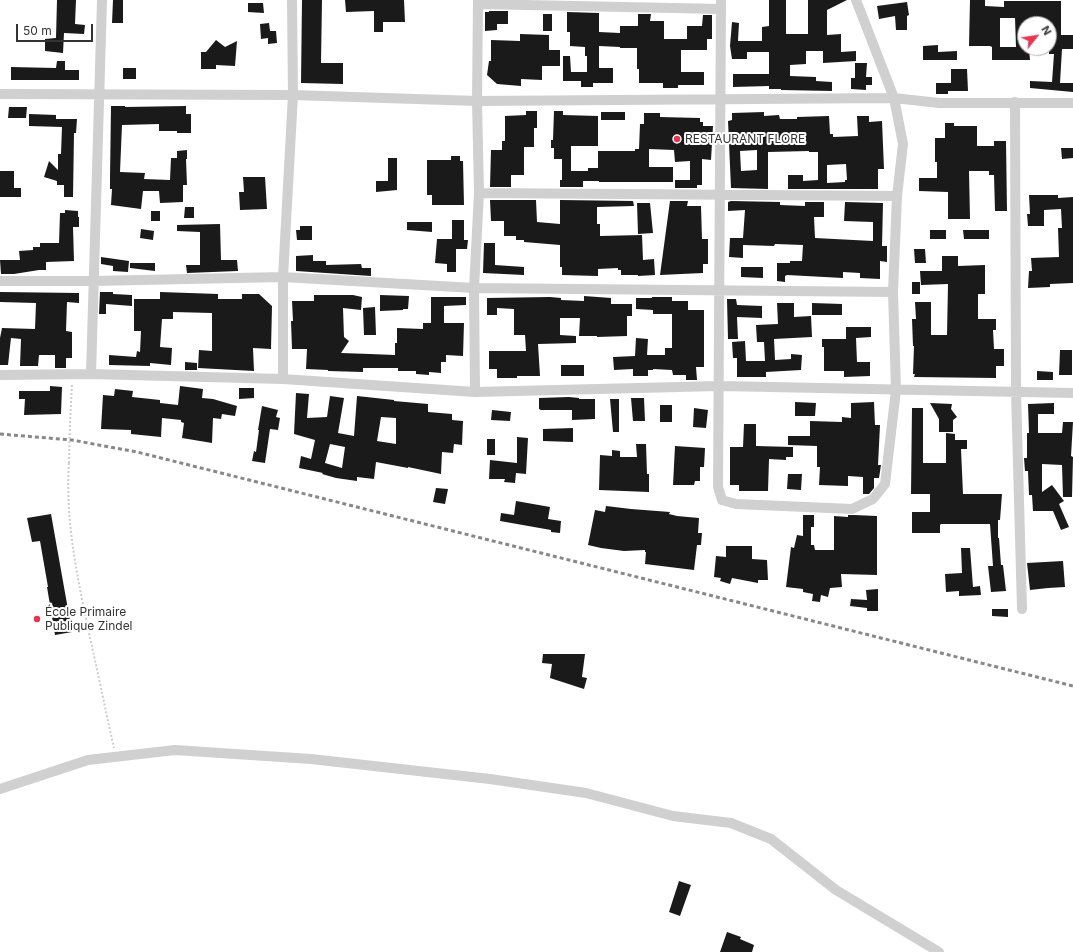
<!DOCTYPE html>
<meta charset="utf-8">
<style>
body{margin:0}
#map{position:relative;width:1073px;height:952px;overflow:hidden;background:#fff;font-family:Inter,sans-serif}
canvas{display:block}
.north{position:absolute;left:1017px;top:16px;width:40px;height:40px;box-sizing:border-box;background:#fff;border:1px solid #adadad;border-radius:50%;rotate:60deg;font-size:11px;font-weight:700;line-height:16px;text-align:center;color:#333}
.north::after{content:'';display:block;margin:auto;width:14px;height:18px;background:#e93554;clip-path:polygon(50% 0,100% 100%,50% 72%,0 100%)}
.scale{position:absolute;left:16px;top:24px;width:77px;height:18px;box-sizing:border-box;border:2px solid #333;border-top:0;padding-left:5px;font-size:12px;line-height:14px;white-space:nowrap;color:#333;-webkit-text-stroke:3px #fff;paint-order:stroke}
</style>
<div id="map">
<canvas width="1073" height="952"></canvas>
<div class="north">N</div>
<div class="scale">50 m</div>
</div>
<script>
const ctx = document.querySelector('canvas').getContext('2d');
ctx.lineJoin = 'round';
function fill(path, color) {
  ctx.fillStyle = color;
  ctx.fill(path, 'evenodd');
}
function strokePath(path, color, width, dash) {
  ctx.strokeStyle = color;
  ctx.lineWidth = width;
  ctx.lineCap = dash ? 'butt' : 'round';
  ctx.setLineDash(dash || []);
  ctx.stroke(path);
}
function drawText(font, color, halo, rows, align = 'center') {
  ctx.font = font + ' Inter,sans-serif';
  ctx.lineWidth = 4;
  ctx.setLineDash([]);
  ctx.textBaseline = 'middle';
  ctx.strokeStyle = halo;
  ctx.fillStyle = color;
  for (const [text, x, y, turn = 0] of rows) {
    ctx.save();
    ctx.translate(x, y);
    ctx.rotate((+turn || 0) * Math.PI / 180);
    ctx.textAlign = isNaN(turn) ? turn : align;
    if (halo) ctx.strokeText(text, 0, 0);
    ctx.fillText(text, 0, 0);
    ctx.restore();
  }
}
fill(new Path2D(`
 M57 0H76L75 24 85 25 84 34 64 33 63 53 45 51V39L56 38Z
 M113 0H123V23H112Z
 M302 0H322L321 63H343V84L301 83Z
 M345 0H404L405 22H383V32H374V11L346 12Z
 M769 0H786V34H808V0H847L827 10V35L841 34V52L856 51V61L823 63V51H806V64L790 65V76L816 77V81L832 82V91L781 90V89H769V86L733 87V74H769V52H747V59H732L730 46 732 22 739 23 738 41H762V27L769 26Z
 M970 0H985V6L1004 7V1H1061V35H1073V49H1062L1060 83H1073V92L1030 88V81L1052 82 1054 54H1049V24H1025V48H1029L1030 60H992V47L990 46H969ZM1000 18H1015L1016 47H1000Z
 M907 2 909 15 907 16V30H896L895 16 879 19 877 6Z
 M248 3H263L264 13 248 12Z
 M489 11H508V24H497V30L485 31V12H489Z
 M567 12 599 13V32L620 33V26H638V14H651L650 21H664V39H687V26H702L703 15H712V39H707V50H681V72H704V85H678V88H663V83H639V69H637V48H620V47L599 46V68H613V83H593V87H581V81H563V56H570L571 72H587V56H585V47L570 46V32H567Z
 M543 14H552V31H543Z
 M269 23 270 31H276L277 43 268 44V38L261 39 260 24Z
 M520 34 549 35V50H560V66H542V80L521 79V86L497 84 487 75 489 61H491V40L520 41Z
 M216 40 225 47 237 41 235 66 216 65V69H201V52H206Z
 M938 45V52L957 51V60H923V46Z
 M57 61H65V70H79V80H11V67L56 68Z
 M855 63H867L866 77H872V85H866V90L851 89V78H855Z
 M123 68H136V79H123Z
 M951 69H967L968 91H948V94H936V83H951Z
 M111 106H125V107L186 106V114H191V133H177V131H159V124L122 125 120 172 145 173 144 179 170 180 171 158H177V151L187 150V159H186L187 185H183V202L160 203 159 191H143L141 209 111 205 112 189H110V178Z
 M9 107H27L26 118H8Z
 M526 111H537V128H534V147H524V175H511V187H490L491 150H502V141H505V116L526 115Z
 M554 111H563V115L598 116V146H571V171H588V168H598V151H635V149H639L640 124H644V113H660V117L700 118V122H703V126H713L711 160 702 159V185H697V188H675V180H690V161L675 162 674 150 649 149V167H673V182H599V181H583V187H560V180H562V159H554V148H551V140H553Z
 M601 112H625V120H601Z
 M764 112V116L779 115 780 119H797V117L829 116 830 134H833V137L858 136 857 116H869V122L882 121 884 169H878V189H788V175H803V181L818 180V152H809V151L768 152V189L731 188 728 121 732 120V113ZM757 150V170L741 171 740 151ZM846 164 847 180H845V182L827 183V165Z
 M29 114 56 115V119H77L76 133H74L73 197H64V185H57V181L44 177 49 161 58 170V154H61L62 127 29 126Z
 M945 123H954V126H977V146H994V141H1006L1007 211H995L994 175H989V171H969L970 219H948V192L919 191V178H937V162H935V138H945Z
 M1061 148H1073V158L1062 159Z
 M451 156H460V161H463L464 205H432V195H427V160H451Z
 M388 158H397V190L376 192V181H388Z
 M0 171H14V188H21V197H0Z
 M243 177H265L267 209 240 210 239 192H244Z
 M1029 195H1058V198L1073 197V283L1050 284V287L1028 288 1029 271H1032L1031 258 1059 257 1058 228H1062L1061 209 1044 210V226H1028L1027 214H1030Z
 M490 200H536L537 222 560 224V200L633 201 634 206 597 207V224H600V236L642 235 643 260 654 259 655 275 638 276V275H621V270H618V268L598 269V276L562 275V267H560V245L524 242V240H516V236H504V221H491Z
 M670 201H688L687 206H701L702 239H708V264H703V273L660 275Z
 M731 201 780 202V205L805 206V202H824V217H814L815 238 873 241V222L844 221 845 202 883 203 882 246H887V262L880 261V279L860 278V273L843 272V278L787 275 785 276V282L777 281V263H790V261H802L803 245 775 244 774 246 743 245V258L729 257 730 238H743L745 210 728 211V202Z
 M637 203H650L653 233 638 234Z
 M185 207H194V218H184Z
 M65 210 78 211V217H79V227H73L74 261 46 262V270H39L14 274H1L0 260H20L19 251 33 250V247H40V243H59L60 213H65Z
 M151 211H160V221H151Z
 M452 220H464V240H468L467 249H456V272H447V264L435 263 437 239H452Z
 M407 222H432V232L407 230Z
 M220 224 221 260H237L238 271 187 273 186 265H200V232L177 231V225Z
 M300 226H312V240H297L296 230H300Z
 M141 229 154 231 153 240 140 238Z
 M930 230H946V239H930Z
 M963 230H989V239H964Z
 M484 243H495V265L524 267V275L483 273Z
 M914 249H925L926 263H915Z
 M313 255V261H326V265L361 264 362 268H371V276L296 271V256Z
 M942 256H958V266L985 265V294H978V319H996V330H993L994 349H1004V366H996V378L914 377 915 374H913L914 346H913L912 319H916L915 302H931V335H947L948 284 921 285 920 271H942Z
 M101 257 129 261 128 272 113 271V266L101 264Z
 M130 263H155V271L130 268Z
 M741 267H763V278L741 277Z
 M912 282H920V294H912Z
 M0 292 79 293V303L67 302 66 331 72 332V358H66V368H55V355H39L38 366H20L21 339 11 338 8 365H0V338L2 328 35 329 36 303 0 302Z
 M100 292H113V294L132 295V306L106 304V314H99Z
 M160 292 218 294V299H242V294H259L272 306 271 349 253 348 254 371 198 368 199 350 212 351V313L173 312V319H162L160 347 172 348 171 365 150 363V366L109 365V355L136 357 137 351 140 352 141 331H134V299H160Z
 M314 295H353L362 297 361 310 343 308 344 337 349 341 341 353 370 354 395 355V343H397V328L423 329V323H431V297H466V305L444 306V323H464L463 356 446 355V362H441V373L429 372V375L416 374V371H398V368H363V372L328 371V370L306 369 307 349H292L291 321H293L292 301H314Z
 M380 295 409 296 408 309H403V310L380 311Z
 M584 296 611 298V304H632V316H627V336L597 337V336H579L580 318H560V335L576 336V343L538 344 540 376H517V378H497V369H489V351H526L525 335H514V309L497 308V315H487V298L550 297 561 298V300L584 301Z
 M652 297H672V301H688V310H704V367H696L697 380H686V375H673L672 370 653 369V370H648V376H633V369L614 370 613 357 635 356 636 338 648 339 647 355H665V348H672V314H653V310L636 309V298H652Z
 M727 299H736L737 305 762 306V318L737 317 738 339H728Z
 M777 303H794V317L811 316 812 337 774 339 775 360 791 359V354L802 355 801 370 766 372V377H737V358H733L732 342 745 341 746 361H765L764 342H757L756 325 778 324Z
 M812 303 842 304V315H812Z
 M375 307 376 335H364L363 308Z
 M846 327H871V337L856 338 857 362H870V376L844 377V371H824V347H822V339H846Z
 M1060 350H1072V375H1059Z
 M185 362 197 363V370H185Z
 M561 365H584V376H561Z
 M1037 371 1053 372V380H1037Z
 M50 386 62 387 61 414 24 415 25 399H19V391H50Z
 M180 386 203 389 202 398 213 399 237 406 235 416 222 414 221 419 213 418 212 443 182 438 184 423 181 422V420L162 418 161 437 131 434V430L101 429 103 395 114 396 115 389 133 391 132 397 160 400V403L178 405Z
 M239 388H254V398L239 399Z
 M296 393 309 394 307 418 327 417 330 396 344 398 338 433 354 436 357 396 394 400V401L428 404V412L452 414V420L463 421 462 445 454 444 453 453 442 452 441 474 408 467V468L376 462 374 479 357 477V481L336 478 322 474 323 473 299 468 301 456 311 459 315 440 294 434ZM381 417 396 418V444L377 441ZM330 444 345 447 342 468 325 463Z
 M569 397 579 398V399H595V419L572 420V410H541L539 409V398Z
 M631 398H644L645 421H633Z
 M610 399H619V432H613Z
 M795 402 816 403 815 416H795Z
 M874 402 875 425H880L878 465H881L879 478H874V488L869 494H863V477L848 476V486L819 485 820 467H817V446L788 445V436H810V421L842 422V417L851 418V403Z
 M930 403 952 404 951 409 957 417 953 420V432H939V419Z
 M1054 403V414H1038V433H1062L1063 422H1073L1071 456 1073 457 1072 497H1063L1062 465 1042 464V492L1052 485 1064 501 1059 504 1069 527 1061 530 1053 511H1033L1032 495H1029L1028 471H1025L1024 458H1027V433H1029L1028 404Z
 M660 405H672V422H660Z
 M262 406 278 410 276 417 280 418 278 430 270 429 265 463 252 461 254 451 256 452 259 430H258Z
 M694 408 708 410 706 428 693 427Z
 M912 408H923V463H946V433L955 434V440H967V449H961L963 494H1002L1000 520H998V538H999L1001 565H1003L1006 591 991 592 988 566H993L990 524H941L940 525V533H912V512H930V494H911Z
 M492 410 511 412 510 421 491 420Z
 M744 424H756V446L793 447V457H786V460L769 459 768 491H739V485H730V447H743Z
 M573 428V442L543 441V429Z
 M517 437 528 438 526 474 516 473 515 483 504 482 505 479H489L490 460 517 463Z
 M487 439H495V455H487Z
 M636 444H646L647 474H649V492L599 490 600 455 612 456V450L620 451V457H637Z
 M675 446 705 448 704 467H700V481H695L694 485H673Z
 M788 474H802L801 490 787 489Z
 M436 488 448 489 445 504 433 502Z
 M516 501 550 507 548 519 561 521 560 533 551 532V530L500 521 501 513 514 515Z
 M606 506 631 509 670 512 669 514 677 516 699 518 698 533H702L701 545H697L694 570 645 564 646 552H645V550L624 551 601 548 588 545 595 510 605 512Z
 M51 514 72 632 55 635 47 587H48L40 541 32 542 27 518Z
 M803 515H814V527H811V545H814L815 550H834V516L848 517V515H854L877 516V575L841 574 842 587 830 588 828 597 821 595 820 602 812 601 813 594 803 592V589L786 587 791 547 794 548 797 535 803 536Z
 M726 546H752V559L767 560 768 580H758V583L732 578 730 584 720 581 721 578 714 577 716 556 726 557Z
 M961 548H970L973 587 980 586 981 595 959 596V591L946 592 945 574 962 573Z
 M1063 561 1065 587 1048 588 1030 590 1027 563Z
 M878 589V611H867V608L850 606 851 599 867 600 866 590Z
 M992 609H1008V617L992 616Z
 M543 654H585L582 677 587 678 584 689 550 678 552 664 542 663Z
 M679 881 691 885 680 916 669 912Z
 M727 932 741 937 740 939 754 945 752 952H720Z`), '#1a1a1a');
strokePath(new Path2D(`
 M70 423 72 383
 M69 463C65 519 77 575 88 629 97 668 105 708 114 748`), '#cdcdcd', 2, [2, 2]);
strokePath(new Path2D(`
 M721 0 718 487 722 500 736 504 852 509 873 499 885 484 896 390 893 292 897 196 903 144 894 98 856 0
 M478 4 721 9
 M0 94 293 95 477 101 894 98 939 103H1073
 M1015 102 1016 392 1022 609
 M479 193 897 196
 M0 281H93L283 277 474 288 893 292
 M91 374 102 0
 M0 375 91 374 283 379 475 392 720 386 1073 393
 M283 379V277L293 95 292 0
 M475 392 474 288 479 193 477 101 478 0
 M0 789 88 760 175 750 311 759 490 779 586 793 673 816 731 823 771 839 836 890 939 952`), '#d0d0d0', 10);
strokePath(new Path2D(`
 M0 434 72 440 137 452 1073 686`), '#888', 3, [4, 3]);
strokePath(new Path2D(`
 M69 463 70 423`), '#cdcdcd', 2, [2, 2]);
for (const [x, y, r, color] of [
 [677,139,4,"#e93554"],
 [37,619,4,"#e93554"]
]) {
  const dot = new Path2D();
  dot.arc(x, y, r, 0, 2 * Math.PI);
  ctx.fillStyle = color;
  ctx.fill(dot);
  strokePath(dot, '#fff', 1.5);
}
drawText('12px', '#333', '#fff', [
 ["RESTAURANT FLORE",685,139],
 ["École Primaire",45,612],
 ["Publique Zindel",45,626]
], 'left');
</script>
